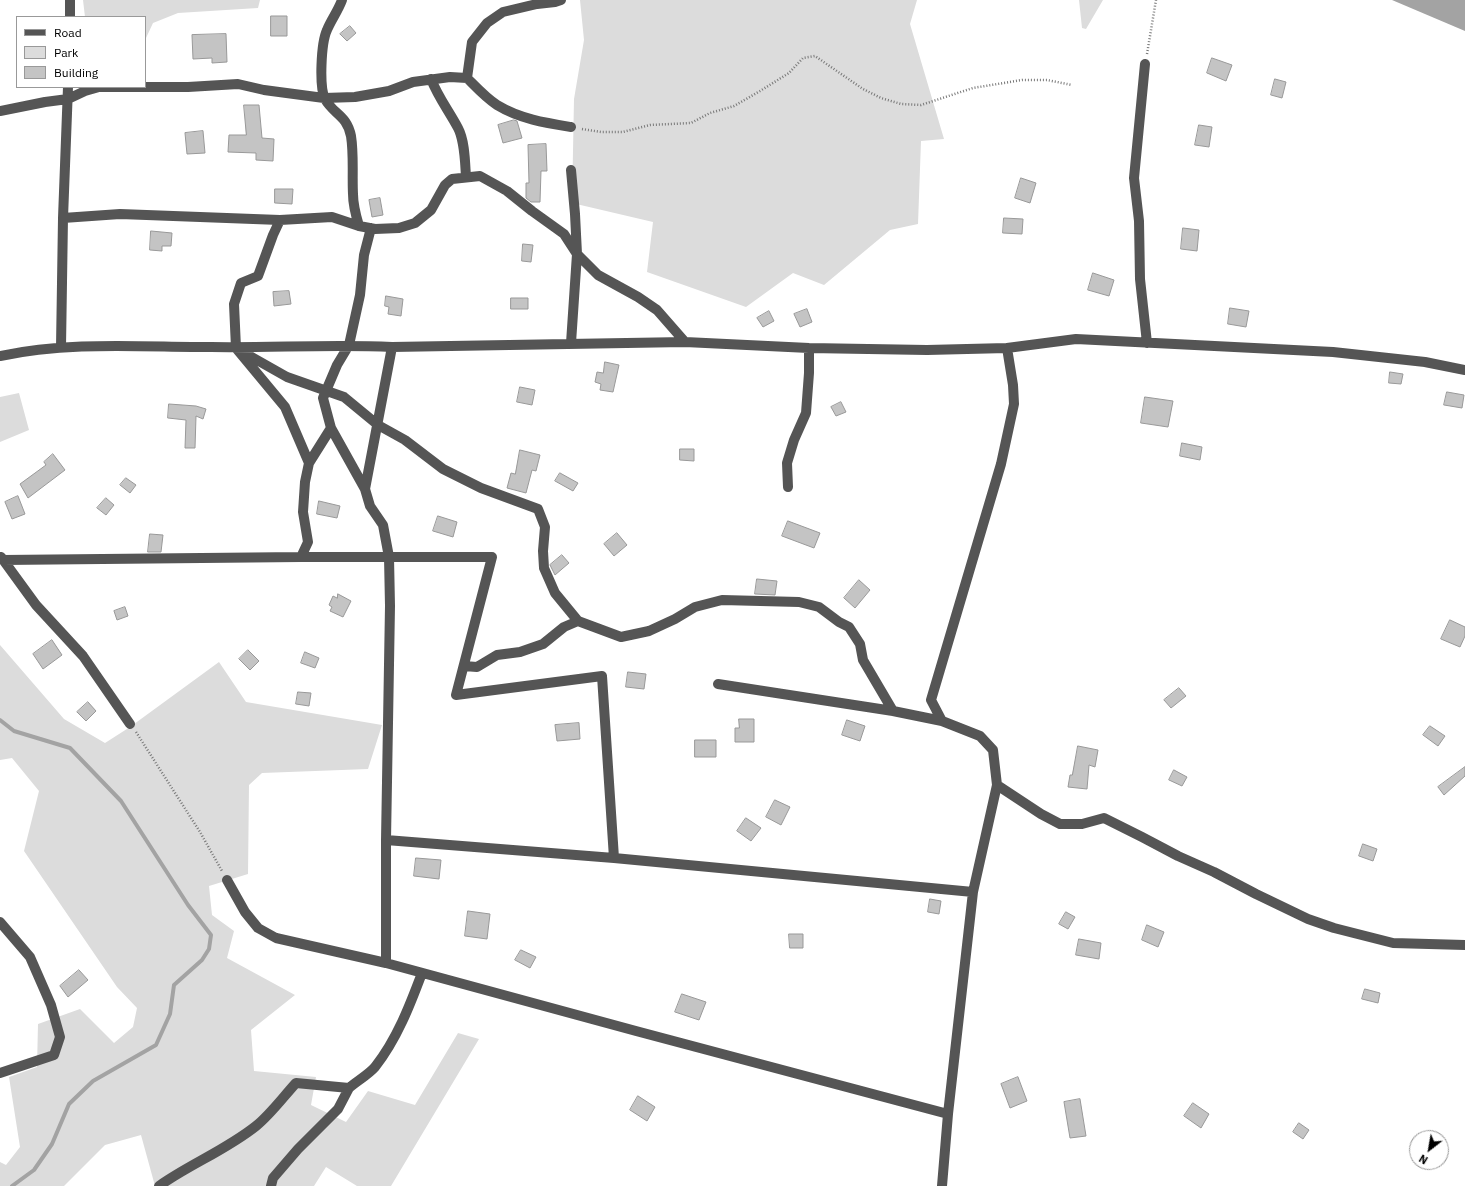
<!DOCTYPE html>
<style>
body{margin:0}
#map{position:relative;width:1465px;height:1186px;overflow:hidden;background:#fff;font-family:"IBM Plex Sans",sans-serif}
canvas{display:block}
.legend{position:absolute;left:16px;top:16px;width:130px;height:72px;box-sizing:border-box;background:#fff;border:1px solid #999;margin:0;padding:5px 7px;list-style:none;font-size:12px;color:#000}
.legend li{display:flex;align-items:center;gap:8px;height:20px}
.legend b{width:20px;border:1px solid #999}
.north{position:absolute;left:1409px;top:1130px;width:40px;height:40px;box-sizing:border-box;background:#fff;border:1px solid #999;border-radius:50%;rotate:211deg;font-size:11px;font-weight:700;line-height:16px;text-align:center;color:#000}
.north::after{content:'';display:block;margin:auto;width:14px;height:18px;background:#000;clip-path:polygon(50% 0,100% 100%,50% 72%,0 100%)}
</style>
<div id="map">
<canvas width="1465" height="1186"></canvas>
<ul class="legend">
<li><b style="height:5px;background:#555"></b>Road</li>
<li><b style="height:11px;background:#dcdcdc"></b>Park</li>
<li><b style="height:11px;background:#c4c4c4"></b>Building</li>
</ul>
<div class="north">N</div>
</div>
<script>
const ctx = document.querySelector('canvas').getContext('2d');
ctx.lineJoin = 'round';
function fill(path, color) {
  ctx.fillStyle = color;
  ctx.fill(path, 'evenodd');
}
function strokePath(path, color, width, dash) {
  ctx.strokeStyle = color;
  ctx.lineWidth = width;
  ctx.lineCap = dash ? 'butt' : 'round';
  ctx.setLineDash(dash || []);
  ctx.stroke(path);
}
fill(new Path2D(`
 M83 0H260L258 8 178 13 153 23 146 38 145 17H85Z
 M580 0H917L910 24 944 139 921 141 918 224 890 230 824 285 793 273 746 307 647 272 653 222 572 203 574 99 584 40Z
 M1079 0H1103L1086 29 1082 28Z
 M19 393 29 430 0 442V397Z
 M0 645 64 719 105 743 130 727 219 662 246 702 382 725 368 769 262 773 249 785 248 874 209 886 212 915 234 931 227 958 295 995 251 1030 254 1071 316 1077 311 1105 346 1122 368 1091 415 1105 458 1033 479 1039 391 1186H357L326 1167 314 1186H155L141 1135 105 1145 64 1186H0V1162L6 1165 20 1147 9 1077 37 1067 38 1024 80 1009 114 1043 133 1027 137 1008 117 987 24 851 39 791 12 758 0 760Z`), '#dcdcdc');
fill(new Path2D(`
 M1392 0H1465V31Z`), '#a3a3a3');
strokePath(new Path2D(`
 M0 720 14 731 70 748 121 801 188 905 211 935 209 949 202 960 174 985 170 1014 156 1045 93 1081 69 1104 52 1144 34 1170 12 1186`), '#a3a3a3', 4);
const building = new Path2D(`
 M271 16H287V36H271Z
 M350 26 356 33 347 41 340 34Z
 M226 34 227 62 212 63V58L193 59 192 35Z
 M1212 58 1232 65 1226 81 1207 73Z
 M1275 79 1286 82 1282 98 1271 95Z
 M244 105H259L262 138 274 139 273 161 256 160V153L228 152 229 135H246Z
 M514 120 517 121 522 138 503 143 498 125Z
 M1199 125 1212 127 1209 147 1195 145Z
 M203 131 205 153 187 154 185 133Z
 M546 144 547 171H541L540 202H531L526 198V183H529L528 145Z
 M1021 178 1036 183 1030 203 1015 198Z
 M275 189H293L292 204 275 203Z
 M380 198 383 215 372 217 369 200Z
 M1004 218 1023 219 1022 234 1003 233Z
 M1183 228 1199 230 1197 251 1181 249Z
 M151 231 172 233 171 246H162V251L150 250Z
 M523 244 533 245 531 262 522 261Z
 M1093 273 1114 280 1109 296 1088 290Z
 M289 291 291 304 274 306 273 292Z
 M386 296 403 299 401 316 388 314 389 307 385 306Z
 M511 298H528V309H511Z
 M1230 308 1249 311 1246 327 1228 324Z
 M807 309 812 322 800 327 794 314Z
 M769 311 774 321 763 327 757 318Z
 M605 362 619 365 613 392 600 390 601 384 595 382 597 372 603 373Z
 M1390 372 1403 374 1401 384 1389 383Z
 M520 387 535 390 532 405 517 402Z
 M1447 392 1464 395 1462 408 1444 405Z
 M1145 397 1173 401 1168 427 1141 423Z
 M841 402 846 412 836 416 831 407Z
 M169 404 196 406 206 409 203 419 196 416 195 448H185L186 420 168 418Z
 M1182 443 1202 447 1200 460 1180 456Z
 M680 449H694V461L680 460Z
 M520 450 540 455 536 471 532 470 526 493 507 488 511 473 515 474Z
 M53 454 65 470 28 498 20 484 46 465 44 462Z
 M560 473 578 483 573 491 555 481Z
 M126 478 136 485 130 493 120 485Z
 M18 496 25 514 12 519 5 502Z
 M106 498 114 505 106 515 97 508Z
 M319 501 340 506 337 518 317 514Z
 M438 516 457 522 453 537 433 531Z
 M788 521 820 533 814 548 782 536Z
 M617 533 627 545 614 556 604 544Z
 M150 534 163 535 161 552H148Z
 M562 555 569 563 555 575 550 565Z
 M757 579 777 581 775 595 755 594Z
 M859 580 870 590 855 608 844 598Z
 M338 594 351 601 343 617 330 611 332 607 329 605 333 596 337 598Z
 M125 607 128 616 117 620 114 611Z
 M1450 620 1465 627V636L1460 647 1441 639Z
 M52 640 62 655 43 669 33 654Z
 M248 650 259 661 250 670 239 659Z
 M305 652 319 658 315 668 301 663Z
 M628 672 646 674 644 689 626 687Z
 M1179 688 1186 696 1171 708 1164 700Z
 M298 692 311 693 309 706 296 704Z
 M88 702 96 711 86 721 77 712Z
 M739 719H754V742H735V728H739Z
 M847 720 865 726 860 741 842 735Z
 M579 723 580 739 557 741 555 725Z
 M1430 726 1445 736 1438 746 1423 735Z
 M695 740H716V757H695Z
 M1078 746 1098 750 1095 767 1089 765 1087 789 1068 787 1070 775H1072Z
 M1465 767V776L1444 795 1438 787Z
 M1174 770 1187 777 1182 786 1169 780Z
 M775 800 790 807 781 825 766 817Z
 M746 818 761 828 751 841 737 831Z
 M1363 844 1377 849 1373 861 1359 856Z
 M416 858 441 860 439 879 414 876Z
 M930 899 941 901 939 914 928 912Z
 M468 911 490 914 487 939 465 936Z
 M1066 912 1075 917 1068 929 1059 924Z
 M1147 925 1164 932 1158 947 1142 940Z
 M789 934H803V948H790Z
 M1079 939 1101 943 1099 959 1076 955Z
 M521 950 536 957 530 968 515 960Z
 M79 970 88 980 68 997 60 986Z
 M1365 989 1380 993 1378 1003 1362 999Z
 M682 994 706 1002 699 1020 675 1012Z
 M1018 1077 1027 1101 1010 1108 1001 1084Z
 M638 1096 655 1107 647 1121 630 1110Z
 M1080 1099 1086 1136 1070 1138 1064 1102Z
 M1193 1103 1209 1114 1201 1128 1184 1116Z
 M1299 1123 1309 1130 1303 1139 1293 1132Z`);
fill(building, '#c4c4c4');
strokePath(building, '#999', 1);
strokePath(new Path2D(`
 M1147 54 1156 0
 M582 129 601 132H623L650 125 691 123 710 113 734 106 760 91 789 73 803 58 815 56 863 89 881 98 901 104 921 105 973 88 1022 80H1047L1072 85
 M136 732 200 832 222 871`), '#777', 2.5, [1, 2]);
strokePath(new Path2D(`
 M342 0C338 11 331 20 327 30 321 43 319 87 325 99 333 114 347 115 351 136 354 155 352 175 353 194 353 205 356 216 359 226
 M70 17V0
 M1145 64 1134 178 1139 221 1140 279 1147 343
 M467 78 472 42 487 23 503 12 537 4 555 2 561 0
 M431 79C438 97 449 111 458 128 465 141 465 163 466 177
 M0 111 45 102 68 99 85 91 99 87H188L238 84 264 90 324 98 355 97 389 91 413 82 450 77 467 78C476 87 486 98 497 105 520 119 546 123 571 127
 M571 170 575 214 577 254 571 343
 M63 218 120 214 280 220
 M61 347 63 218 68 87
 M241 351 287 377 344 397 378 425 405 440 443 469 481 488 538 509 545 527 543 551 544 568 555 593 578 621
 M0 356C69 341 141 347 211 347 272 348 332 344 392 347L685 342 809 348 927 350 1007 348 1076 339 1333 352 1425 362 1465 370
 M309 463 331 428
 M788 487 787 463 794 440 806 413 809 373V348
 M365 489 331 428 323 398 337 365 349 345 360 295 364 255 371 228
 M1 557 36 605 83 656 130 724
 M301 557 308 542 303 512 305 482 309 463 285 407 236 348 234 304 241 283 258 276 273 235 280 220 332 217 359 226 375 229 399 228 415 223 431 210 445 185 452 179 480 176 507 191 532 211 564 234 577 254 598 275 638 297 657 310 685 342
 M3 560 301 557H492L456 695 602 676 614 858
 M464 666 477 667 497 655 520 652 543 644 564 627 578 621 621 637 649 631 675 619 695 607 722 600 799 602 819 607 839 622 849 627 860 644 863 660 893 711
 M718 684 893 711 942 721
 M997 785 1041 814 1060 824H1082L1104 818 1142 837 1178 856 1214 872 1256 894 1308 919 1334 928 1393 943 1465 945
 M386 840 614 858 973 892
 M227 880 245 912 258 928 276 938 386 963 636 1031 948 1114
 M0 922 30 957 51 1005 60 1037 54 1055 0 1073
 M386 963V840L390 606 389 557 383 525 370 506 365 489 392 347
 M159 1186C190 1164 226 1150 256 1126 270 1115 284 1096 296 1083L349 1088C357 1081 368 1075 375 1067 397 1039 410 1005 422 973
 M271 1186 273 1178 298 1149 338 1109 349 1088
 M942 1186 948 1114 973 892 997 785 993 750 980 736 942 721 931 700 1001 464 1014 404 1013 385 1007 348`), '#555', 10);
</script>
